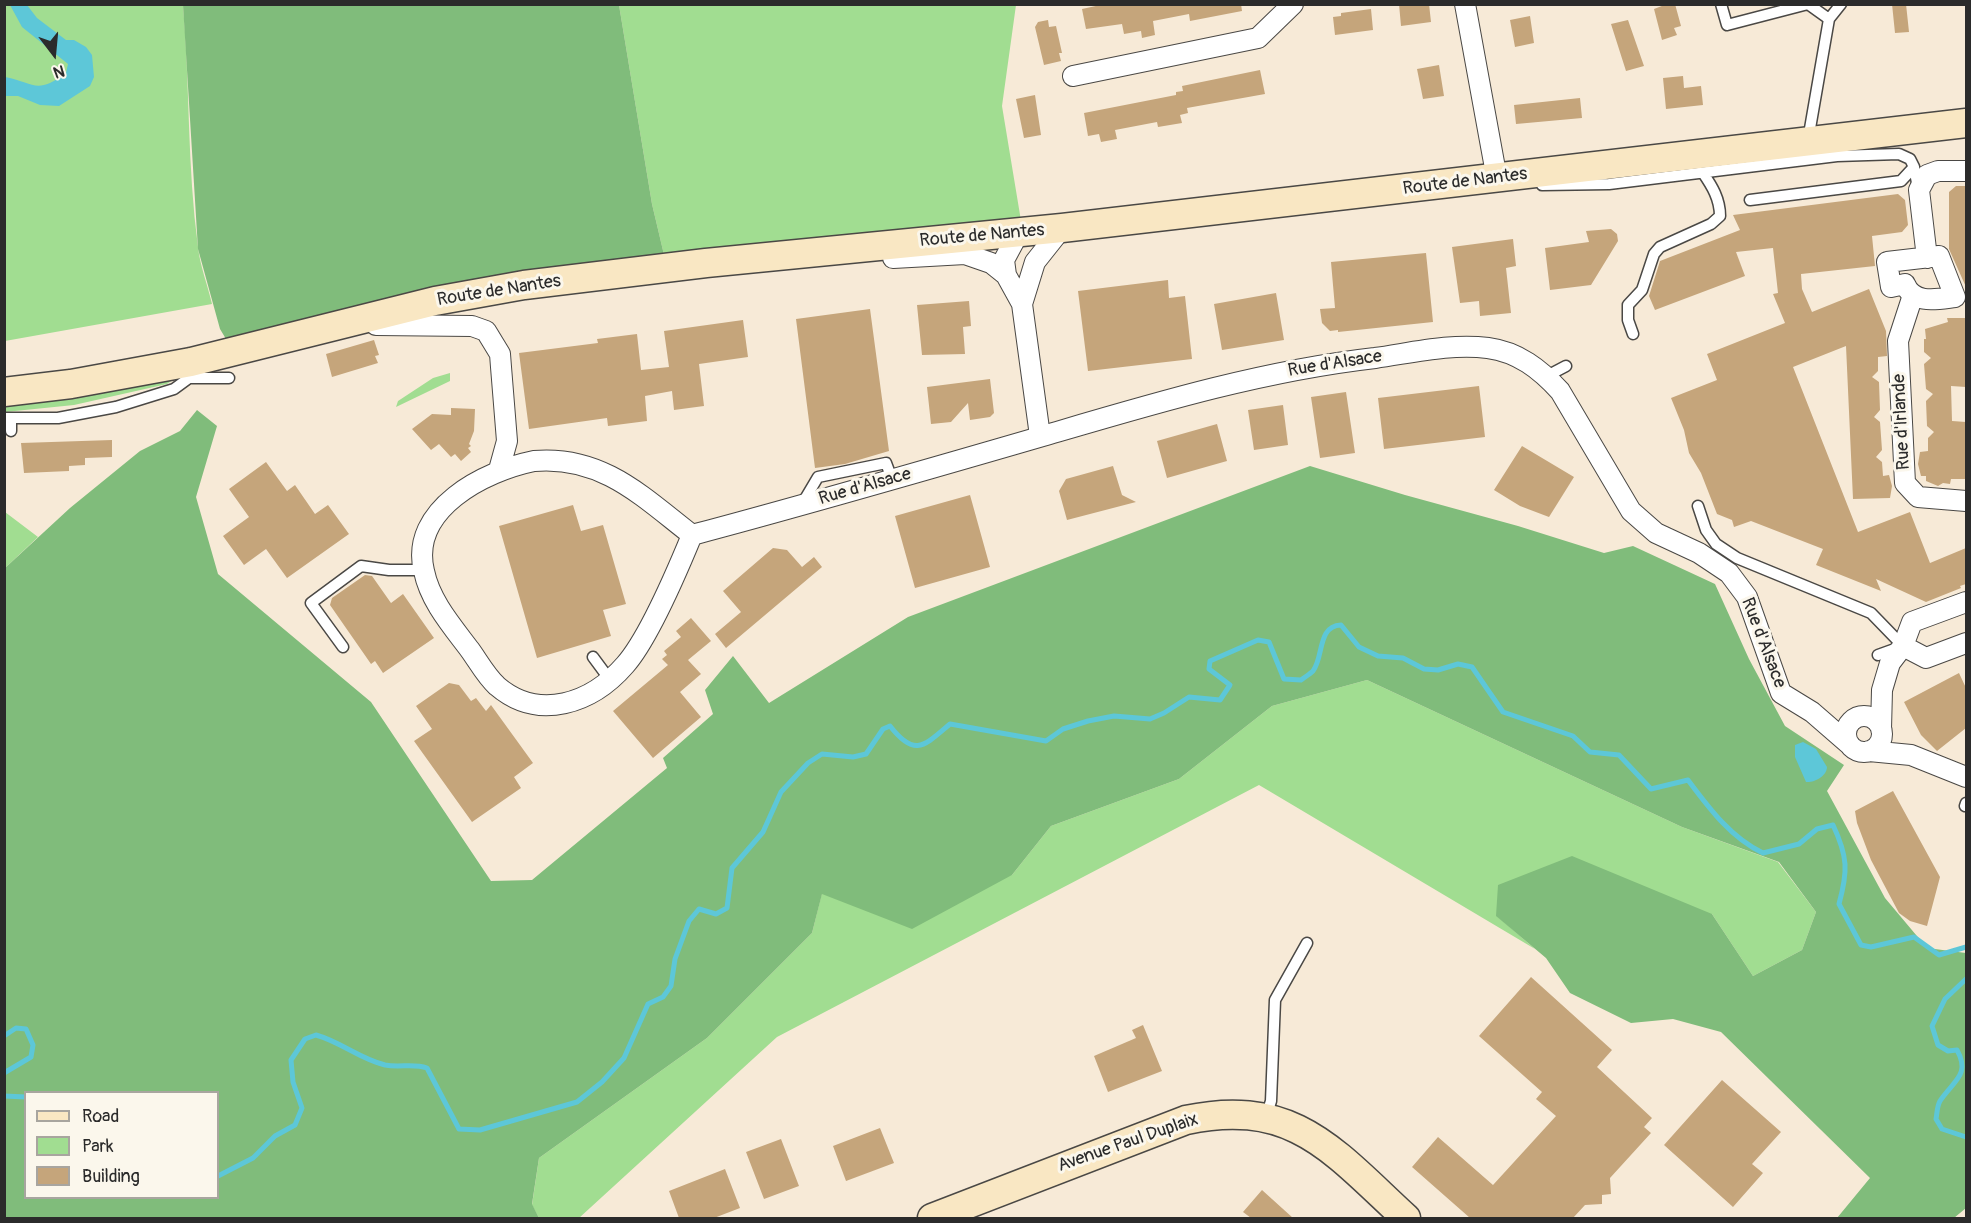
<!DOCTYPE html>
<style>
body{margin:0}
#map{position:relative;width:1971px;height:1223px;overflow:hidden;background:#f7ead7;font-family:Pangolin,sans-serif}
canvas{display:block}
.frame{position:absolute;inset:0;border:6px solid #2b2b2b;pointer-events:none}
.legend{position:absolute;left:24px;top:1091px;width:195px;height:108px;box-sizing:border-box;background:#fbf7ec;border:2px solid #a8a59f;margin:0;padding:8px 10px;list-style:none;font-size:18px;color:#2b2b2b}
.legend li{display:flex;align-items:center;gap:12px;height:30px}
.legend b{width:30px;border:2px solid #a8a59f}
.north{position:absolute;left:24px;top:24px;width:60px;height:60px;-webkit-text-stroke:4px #fbf7ec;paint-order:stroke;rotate:164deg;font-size:16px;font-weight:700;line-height:24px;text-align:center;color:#2b2b2b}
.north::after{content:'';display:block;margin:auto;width:21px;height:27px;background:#2b2b2b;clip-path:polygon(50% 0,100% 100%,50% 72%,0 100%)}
</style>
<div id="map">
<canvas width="1971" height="1223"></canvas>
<div class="frame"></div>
<ul class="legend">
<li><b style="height:8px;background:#f9e7c3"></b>Road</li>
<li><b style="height:16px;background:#a1dd91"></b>Park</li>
<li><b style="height:16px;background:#c5a57b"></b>Building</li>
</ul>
<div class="north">N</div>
</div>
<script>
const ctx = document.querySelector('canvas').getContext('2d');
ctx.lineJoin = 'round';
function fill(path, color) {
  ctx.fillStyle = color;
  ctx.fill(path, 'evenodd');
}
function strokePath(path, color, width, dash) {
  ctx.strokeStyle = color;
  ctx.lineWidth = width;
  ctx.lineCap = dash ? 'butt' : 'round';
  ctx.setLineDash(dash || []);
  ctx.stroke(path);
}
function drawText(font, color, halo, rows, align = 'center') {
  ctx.font = font + ' Pangolin,sans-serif';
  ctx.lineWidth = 6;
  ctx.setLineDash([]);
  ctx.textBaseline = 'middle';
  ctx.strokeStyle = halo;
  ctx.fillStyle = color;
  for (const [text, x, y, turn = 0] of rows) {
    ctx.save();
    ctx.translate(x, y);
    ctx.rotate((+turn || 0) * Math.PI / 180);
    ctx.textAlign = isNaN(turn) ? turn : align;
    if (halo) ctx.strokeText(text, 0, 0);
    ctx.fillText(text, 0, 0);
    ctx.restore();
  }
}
fill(new Path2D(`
 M5 5H183C190 85 187 166 198 247 200 266 208 286 212 304L5 341Z
 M619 5H1016L1002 106 1024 239 665 259 652 204Z
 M450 373V381L396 407 398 401 433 378Z
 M174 379 167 384 74 405 5 412V401Z
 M5 512 38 537 5 568Z
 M1367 680 1682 827 1778 862 1816 912 1802 950 1753 976 1712 914 1497 916 1535 949 1259 785 777 1037 579 1218H539L532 1205 539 1158 707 1038 812 933 822 893 1012 875 1051 826 1179 779 1272 706Z`), '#a1dd91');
fill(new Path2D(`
 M183 5H619L652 204 665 259 229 344 220 329 198 249Z
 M197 410 217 426 196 497 218 574 371 702 491 881 532 880 667 768 663 758 713 714 705 690 733 656 769 703 908 617 1310 466 1405 495 1518 526 1604 553 1633 546 1715 584 1749 659 1785 726 1844 765 1827 791 1885 898 1927 948 1966 953V1208L1954 1218H1837L1870 1178 1721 1032 1673 1019 1631 1023 1570 993 1546 958 1496 916 1498 885 1572 856 1712 914 1753 976 1802 950 1816 912 1779 862 1682 827 1367 680 1272 706 1179 779 1051 826 1012 875 912 929 822 894 812 933 707 1038 539 1158 532 1204 539 1218H5V568L70 508 140 451 180 431ZM26 1092H218V1198H26Z`), '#80bc7b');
fill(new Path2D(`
 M10 5H27L37 18 66 40H74L86 47 92 55 94 77 90 86 59 106 40 105 18 96H5V77C35 83 36 95 66 73L68 64 22 27Z
 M1803 742 1816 749 1827 767C1827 776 1814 783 1806 782L1795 757V745Z`), '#5dc7d8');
strokePath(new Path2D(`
 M1966 979 1945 999 1932 1026 1938 1045 1948 1051 1957 1050C1971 1075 1953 1081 1940 1101 1937 1106 1937 1114 1936 1119L1942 1129 1966 1137
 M4 1036 16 1028 26 1029 33 1045 31 1057 4 1073
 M4 1096 26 1097
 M218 1176 253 1158 275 1136 295 1125 302 1108 293 1082 291 1060 305 1039 316 1035C341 1042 360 1059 385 1065 400 1068 413 1063 427 1068L459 1129 480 1130 577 1102 602 1082 624 1058 648 1004 663 997 671 986 675 959 689 921 699 909 716 914 727 908 732 868 763 832 781 792 808 763 822 754 853 757 866 754 883 729 890 726C915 758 924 746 950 724L1046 741 1063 729 1088 721 1114 716 1150 719 1164 713 1189 697 1220 700 1230 685 1209 669 1210 661 1258 640 1269 642 1284 679 1301 680C1305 677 1310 674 1313 671 1324 657 1317 626 1341 625L1359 647 1378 656 1403 658 1424 669 1438 670 1458 664 1472 667 1503 712 1573 736 1590 752 1619 755 1651 789 1688 780C1709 808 1731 838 1763 853L1799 844 1817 829 1833 825C1848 857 1848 871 1839 904L1861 945 1871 947 1914 937 1939 955 1966 947`), '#5dc7d8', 5);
fill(new Path2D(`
 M1105 4H1241L1242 11 1190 21 1189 14 1153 21 1155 35 1142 38 1141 31 1124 34 1122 24 1086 29 1082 9Z
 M1399 4H1429L1431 22 1401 26Z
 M1667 4H1675L1681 26 1674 28 1677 35 1662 40 1654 9Z
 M1892 4H1906L1909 32 1895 33Z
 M1371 9 1373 30 1335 35 1333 17 1341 16V13Z
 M1530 16 1534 43 1515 47 1510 20Z
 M1048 20 1049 27 1056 26 1062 53H1059L1061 61 1044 65 1035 27 1038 22Z
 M1628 20 1644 66 1626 71 1611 24Z
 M1439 65 1444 96 1423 99 1417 69Z
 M1260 70 1265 94 1187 108 1188 113 1180 115 1182 123 1158 127 1157 122 1115 130 1117 139 1101 142 1099 134 1088 136 1084 113 1176 95V92L1183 91 1182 86Z
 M1683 76 1684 88 1701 86 1703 105 1666 109 1663 78Z
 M1035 95 1041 135 1024 138 1016 99Z
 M1580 98 1582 118 1516 124 1514 105Z
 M1956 186H1966V287L1949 249V192Z
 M1898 194 1905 200 1908 225 1902 232 1872 236 1875 266 1801 274 1802 289 1812 312 1869 289 1886 331 1887 356 1878 357V371L1872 377 1879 382 1880 410 1874 417 1880 422 1882 450 1876 457 1882 462 1883 476 1889 475 1892 486 1890 498 1853 499 1846 346 1793 367 1858 532 1910 512 1930 563 1966 548V584L1960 586 1961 588 1926 602 1876 579 1881 591 1816 565 1823 549 1751 521 1734 527 1732 520 1717 514 1701 473 1689 453 1684 430 1671 398 1717 380 1707 354 1785 323 1773 294 1778 293 1773 248 1736 252 1745 276 1655 310 1649 296 1660 261 1740 230 1733 215Z
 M1611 229 1617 234 1618 241 1591 285 1550 290 1545 248 1589 242 1586 231Z
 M1513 239 1516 266 1506 268 1511 313 1480 316 1479 301 1460 303 1452 247Z
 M1426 253 1433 322 1338 332V330L1330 331 1322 323 1320 309 1335 308 1331 262Z
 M1168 280 1169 298 1185 296 1192 359 1088 371 1078 291Z
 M1276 293 1284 340 1222 350 1214 304Z
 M969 301 971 326 963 327 965 354 922 355 917 305Z
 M870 309 889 451 845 464 815 468 796 319Z
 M1947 318H1966V387L1951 386 1952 421 1966 422V479H1951L1950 484 1943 483 1938 486 1926 481V476H1921L1918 464 1920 452 1928 451V438L1934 432 1927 426 1926 401 1933 394 1926 389 1924 364 1931 358 1924 352V339H1926L1925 329 1948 322Z
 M743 320 748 357 699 364 704 406 674 410 672 391 645 396 647 421 608 426 607 418 529 429 519 353 598 343 597 339 637 334 641 370 669 367 664 331Z
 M374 340 379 355 375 356 378 363 332 377 326 354Z
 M990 379 994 413 990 417 970 420 968 403 951 422 931 424 927 387Z
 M1479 386 1485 437 1384 449 1378 398Z
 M1346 392 1355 453 1320 458 1311 397Z
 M1283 405 1288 445 1254 450 1248 410Z
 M451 408 475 409 474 431 469 444 471 446 468 448 471 452 461 461 455 454 451 457 439 444 431 450 412 429 432 414 451 415Z
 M1217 424 1227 461 1167 478 1157 441Z
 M112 440V457L85 458V465L69 466V471L24 473 21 443Z
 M1522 446 1574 477 1549 517 1520 506 1494 490Z
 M266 462 287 491 295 485 315 514 328 505 349 534 287 578 266 549 244 565 223 536 249 517 229 489Z
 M1113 466 1122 495 1136 502 1067 520 1059 491 1066 479Z
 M970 495 990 567 915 588 895 516Z
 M573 505 581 531 603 525 626 604 603 610 611 636 537 658 499 526Z
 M773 548 787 550 802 567 814 557 822 567 726 648 715 634 741 612 723 591Z
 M365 575 372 576 391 603 403 594 434 638 383 673 375 661 371 664 330 605 332 598Z
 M691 618 711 641 688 660 701 674 680 692 701 717 653 758 613 711 668 665 662 659 667 655 664 651 681 637 676 631Z
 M1959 673 1966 688V728L1937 751 1921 735 1904 702Z
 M449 683 459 685 471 701 476 698 486 711 491 705 533 763 514 777 521 788 472 822 414 741 432 729 416 706Z
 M1893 791 1940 877 1927 926 1910 921 1899 913 1871 860 1857 823 1855 811Z
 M1531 977 1612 1050 1597 1067 1652 1118 1644 1127 1651 1133 1610 1178 1611 1194 1602 1195V1204L1585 1205 1573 1218H1470L1412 1167 1438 1137 1493 1185 1556 1116 1536 1099 1542 1092 1479 1036Z
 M1143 1025 1162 1071 1108 1092 1094 1056 1136 1038 1132 1030Z
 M1722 1080 1781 1132 1752 1164 1763 1173 1733 1207 1664 1145Z
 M880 1128 894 1163 846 1181 833 1146Z
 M781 1139 799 1186 764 1199 746 1152Z
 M725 1169 740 1208 714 1218H679L669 1191Z
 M1262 1190 1293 1218H1251L1243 1212Z`), '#c5a57b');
const lane = new Path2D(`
 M1721 4 1727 25 1808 4
 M1808 4 1829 19
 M1808 140 1829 19 1841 4
 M1542 185 1609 184 1837 156 1899 154 1910 159 1914 167 1918 188
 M1750 200 1901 181 1914 167
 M1633 334 1628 320V305L1642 290 1654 254 1660 247 1711 224 1720 216C1720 199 1712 186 1703 173
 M1547 376 1566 366
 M189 378H229
 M4 418H58L116 407 174 389 189 378 197 366
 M11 431V418
 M802 504 818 477 886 463 892 479
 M1698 506 1706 530 1716 544 1737 558 1871 613 1903 646 1878 655
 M343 647 311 603 361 566 389 570H423
 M593 657 610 680
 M1965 806 1966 803
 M1266 1117 1271 1101 1275 1000 1307 943`);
const street = new Path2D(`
 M1465 4 1497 179
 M1073 76 1258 38 1293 4
 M1939 256 1955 297C1938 299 1913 305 1905 284L1891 287 1887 262Z
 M893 258 965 254 991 263 1006 275 1022 304 1040 436
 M1927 258 1919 190 1927 175 1938 171H1966
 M1006 275 1004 260 1019 232
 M1913 295 1898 341 1905 483 1918 497 1966 501
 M1022 304 1035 262 1062 228
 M376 325 472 326 486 331 500 354 501 367 507 441 499 470
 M534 461C602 455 643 497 692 535 678 569 649 638 625 665 592 703 539 722 497 686 486 676 478 661 470 650 452 626 430 601 424 571 409 509 485 471 534 461Z
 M692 535C809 504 926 470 1043 436 1152 404 1261 371 1375 358 1411 353 1451 343 1488 348 1518 352 1540 369 1560 391L1631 511 1656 533 1699 553 1729 573 1747 597 1781 693 1812 712 1850 745
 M1903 646 1926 658 1966 643
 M1846 734a18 18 0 1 1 36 0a18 18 0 1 1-36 0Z
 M1881 729 1882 690 1890 663 1903 646 1912 622 1966 602
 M1869 751 1911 755 1966 777`);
const secondary = new Path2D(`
 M4 392 71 384 191 362 435 301 524 285 706 263 1062 228 1966 123
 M932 1218 1186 1120C1294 1097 1334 1152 1406 1218`);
strokePath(lane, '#4a4845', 13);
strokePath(street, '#4a4845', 22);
strokePath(secondary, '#4a4845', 31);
strokePath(lane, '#fff', 10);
strokePath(street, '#fff', 20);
strokePath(secondary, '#f9e7c3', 28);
drawText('18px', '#2b2b2b', '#fbf7ec', [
 ["Route de Nantes",1465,182,-7],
 ["Route de Nantes",982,236,-5],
 ["Route de Nantes",499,291,-9],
 ["Rue d'Alsace",1335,364,-9],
 ["Rue d'Irlande",1902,422,-93],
 ["Rue d'Alsace",865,487,-16],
 ["Rue d'Alsace",1763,643,69],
 ["Avenue Paul Duplaix",1128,1143,-19]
]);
</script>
